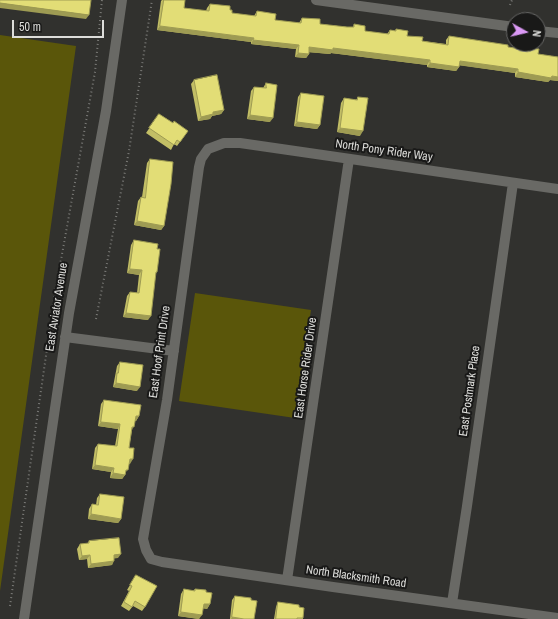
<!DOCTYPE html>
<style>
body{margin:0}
#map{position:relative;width:558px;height:619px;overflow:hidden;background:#31312e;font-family:"Archivo Narrow",sans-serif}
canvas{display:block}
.north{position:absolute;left:506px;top:12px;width:40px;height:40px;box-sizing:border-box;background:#191918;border:1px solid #676766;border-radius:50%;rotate:98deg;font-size:11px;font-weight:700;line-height:16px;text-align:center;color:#ddddda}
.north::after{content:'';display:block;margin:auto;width:14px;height:18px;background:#db99f5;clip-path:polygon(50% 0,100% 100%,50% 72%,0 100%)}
.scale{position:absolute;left:12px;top:20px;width:92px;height:18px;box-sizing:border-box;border:2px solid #ddddda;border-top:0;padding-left:5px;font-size:12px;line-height:14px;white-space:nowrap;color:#ddddda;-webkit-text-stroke:3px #191918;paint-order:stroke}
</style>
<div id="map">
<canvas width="558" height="619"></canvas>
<div class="north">N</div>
<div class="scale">50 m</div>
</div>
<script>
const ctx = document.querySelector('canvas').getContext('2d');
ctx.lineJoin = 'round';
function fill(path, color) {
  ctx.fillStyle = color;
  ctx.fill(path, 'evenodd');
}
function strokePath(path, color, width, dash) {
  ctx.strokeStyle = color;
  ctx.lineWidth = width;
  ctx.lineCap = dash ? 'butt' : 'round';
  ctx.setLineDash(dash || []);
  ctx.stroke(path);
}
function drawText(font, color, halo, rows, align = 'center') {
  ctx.font = font + ' "Archivo Narrow",sans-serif';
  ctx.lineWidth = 4;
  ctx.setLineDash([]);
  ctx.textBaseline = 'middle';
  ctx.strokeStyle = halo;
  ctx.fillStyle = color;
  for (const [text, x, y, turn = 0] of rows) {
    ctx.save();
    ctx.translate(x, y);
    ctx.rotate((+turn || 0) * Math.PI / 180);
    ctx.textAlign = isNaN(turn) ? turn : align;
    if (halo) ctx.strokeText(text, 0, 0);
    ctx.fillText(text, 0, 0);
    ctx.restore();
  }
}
fill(new Path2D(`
 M0 35 76 46 0 591Z
 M195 293 311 310 295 418 179 401Z`), '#5a560a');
strokePath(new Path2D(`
 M510 5 512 0
 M96 319 129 151 152 0
 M10 606 55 293 95 72 102 0`), '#7c7c79', 2, [1, 3]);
strokePath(new Path2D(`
 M316 0 514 27
 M538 31 558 33
 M558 189 240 143H224L208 149 201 159 199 167 167 400 143 539 146 550 151 559 162 562 333 587 558 618
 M65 337 174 351
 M287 580 349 159
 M452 603 467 506 513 183
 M24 619 69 313 106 111 122 0`), '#696965', 10);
fill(new Path2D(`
 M162 0H185L184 8 206 11 207 8 210 4 230 10 232 13 254 16 257 11 275 20 299 23 302 18 320 24 347 27H353L354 24 365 31 387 34 390 30 395 31 396 29 407 36 422 41 446 44V40L449 36 508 47 527 49 528 48 538 54 558 57V81L550 80 548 82 515 77V73L459 65V67L456 71 427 67V65L331 53 330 54 309 52V54L306 58 295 57 296 49 251 44V42L157 30 161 1Z
 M194 80 224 110 221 114 212 116 210 119 198 121 191 84Z
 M266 83 270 122 247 119 251 91 254 87 263 88Z
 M301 93 320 125 317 129 294 126 298 97Z
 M358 97 360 136 337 132 341 103 344 98 356 100Z
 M159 114 173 123 188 131 177 146 174 144 171 150 146 133Z
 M150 159 164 226 161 230 134 225 138 201 141 197H142L147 163Z
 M134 240 157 249V272L155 274 148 320 123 317 127 296 130 292 137 293 139 275 127 273 131 245Z
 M120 362 137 391 113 387 117 366Z
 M104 400 139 416 136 421 135 420 132 430 129 448 130 464 129 463 125 475 122 479 110 478 111 472 92 469 95 448 98 444 115 446 118 429 98 426 101 404Z
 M100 494 121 519 118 523 88 519 89 509 92 504 96 505 97 498Z
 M89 541 118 558H114L112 565 88 568 87 559 79 560 77 549 80 544H87Z
 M136 575 145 607 142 611 133 606 129 611 121 606 129 591 127 590Z
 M184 589 193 591 195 589 206 592 210 604 207 609 203 608 199 619 178 616 181 594Z
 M235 596 251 600 254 619H230L232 600Z
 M278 602 299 607 303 618V619H274L276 607Z`), '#c2be65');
fill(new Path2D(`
 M0 3 89 15 86 19 0 8Z
 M160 26 254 38 251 42 157 30Z
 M253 40 299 45 296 49 251 44Z
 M309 47 333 48 430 60 427 65 331 53 330 54 306 52Z
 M298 53 309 54 306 58 295 57Z
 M460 61 518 69 515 73 457 65Z
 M430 63 459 67 456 71 427 67Z
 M518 72 558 77V81L550 80 548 82 515 77Z
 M224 110 221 114 212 116 210 119 198 121 201 117 213 112Z
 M250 115 273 118 270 122 247 119Z
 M297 122 320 125 317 129 294 126Z
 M340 128 363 131 360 136 337 132Z
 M137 221 164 226 161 230 134 225Z
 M130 269 142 270 139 275 127 273Z
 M126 313 151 316 148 320 123 317Z
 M116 383 140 387 137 391 113 387Z
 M136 416H139L136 421 133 420Z
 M101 422 120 424 118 429 98 426Z
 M130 459H133L130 464 127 463Z
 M95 465 114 468 111 472 92 469Z
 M113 473 125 475 122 479 110 478Z
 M91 514 121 519 118 523 88 519Z
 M121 554 118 558 111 559 114 555Z
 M90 555 87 559 79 560 82 556Z
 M114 561 112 565 88 568 91 564Z
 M204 604H210L207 609 201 608Z
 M181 612 202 615 199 619 178 616Z
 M232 617 244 619H231Z`), '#9e9b53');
const building = new Path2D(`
 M0 0H91L89 15 0 3Z
 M164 0H185L184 8 209 11 210 4 230 6V10H232V13L256 16 257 11 276 14 275 20 301 23 302 18 320 19V24L347 27H354V24L365 26V31L389 34 390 30 396 31V29L408 31 407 36 423 37 422 41 448 45 449 36 508 45V47L528 50V48L539 49 538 54 558 57V77L552 76 551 78 518 72V69L460 61 459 67 430 63V60L333 48V50L309 47V54L298 53 299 45 253 40 254 38 160 26Z
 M217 75 224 110 213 112V114L201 117 194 80Z
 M266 83 277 85 273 118 250 115 254 87 266 88Z
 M301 93 324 96 320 125 297 122Z
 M358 97 368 98 363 131 340 128 344 98 357 100Z
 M159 114 173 123 174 121 188 131 180 142 177 140 174 145 149 128Z
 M150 159 173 162 171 184 164 226 137 221 141 197 145 198Z
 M134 240 158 244 157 249H160L157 272H156L151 316 126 313 130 292 139 293 142 270 130 269Z
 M120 362 143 365 140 387 116 383 117 373H118Z
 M104 400 141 405 139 416H136L134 427H132L129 448H134L133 459H130L128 470H126L125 475 113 473 114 468 95 465 98 444 117 446 120 424 101 422Z
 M100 494 124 497 121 519 91 514 92 504 98 505Z
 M119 538 121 554 114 555V561L91 564 90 555 82 556 80 544 89 543V541Z
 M136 575 157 586 145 607 135 601 132 607 124 602 132 586 130 585Z
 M184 589 195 591V589L206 590V592L212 593 210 604H204L202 615 181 612Z
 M235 596 251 598V600L257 601 254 619H244L232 617Z
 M278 602 299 605V607L304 608 303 618H297V619H276Z`);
fill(building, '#e2dd76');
strokePath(building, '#9e9b53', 1);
drawText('12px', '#ddddda', '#191918', [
 ["North Pony Rider Way",384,151,8],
 ["East Aviator Avenue",57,307,-81],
 ["East Hoof Print Drive",160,352,-82],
 ["East Horse Rider Drive",306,368,-82],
 ["East Postmark Place",470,391,-82],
 ["North Blacksmith Road",356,577,8]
]);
</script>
